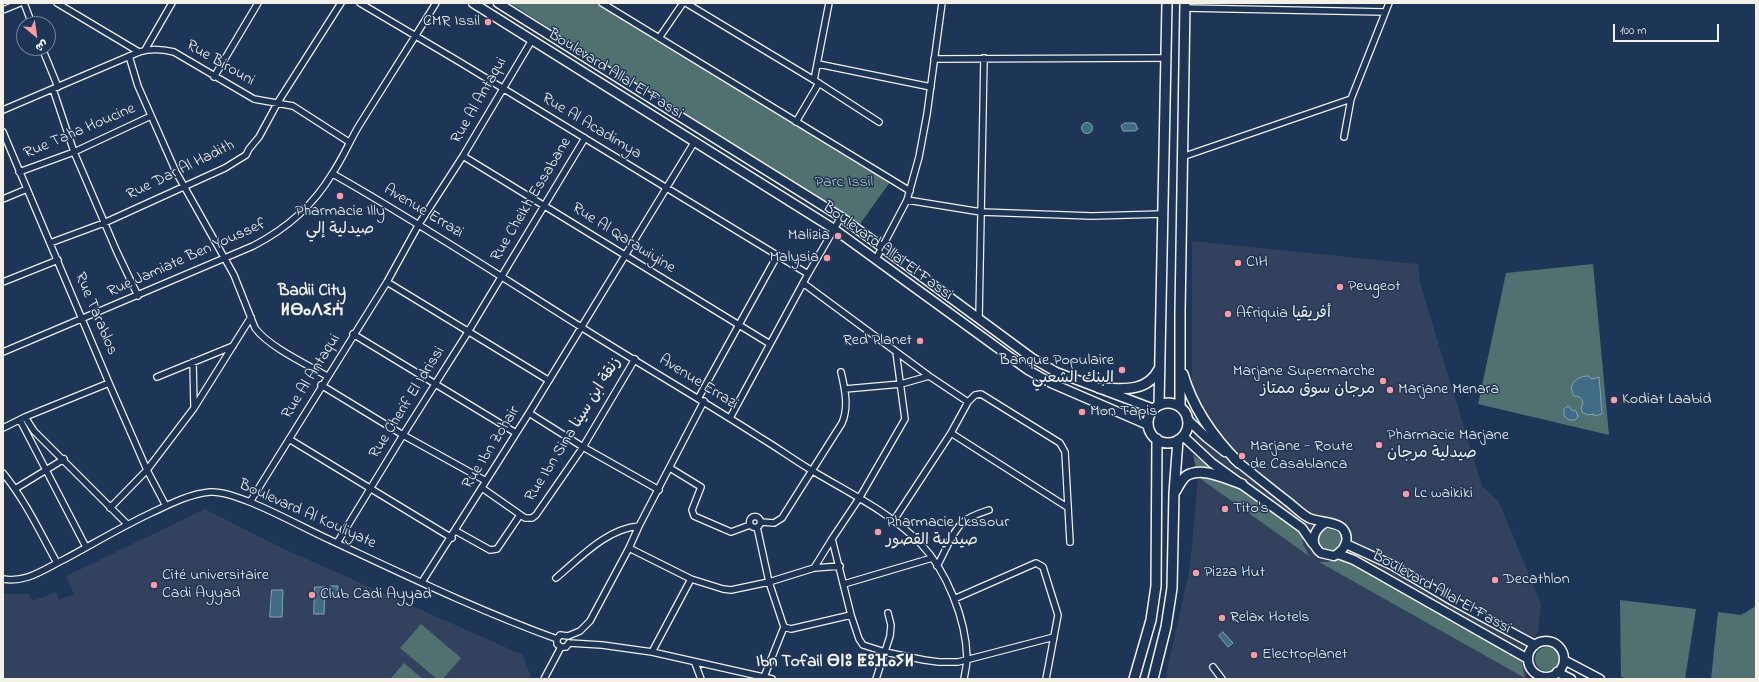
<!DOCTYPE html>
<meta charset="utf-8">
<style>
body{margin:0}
#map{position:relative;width:1759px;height:682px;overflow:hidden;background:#1d3557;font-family:"Indie Flower","Playpen Sans Arabic",sans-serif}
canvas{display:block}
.frame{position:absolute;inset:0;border:4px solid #f4f1e8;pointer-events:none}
.north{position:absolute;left:16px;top:16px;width:40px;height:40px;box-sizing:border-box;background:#1d3557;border:1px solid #738091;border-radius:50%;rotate:151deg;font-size:11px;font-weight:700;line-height:16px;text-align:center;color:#f4f1e8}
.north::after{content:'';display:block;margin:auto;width:14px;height:18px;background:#ff9aa2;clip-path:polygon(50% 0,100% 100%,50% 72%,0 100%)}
.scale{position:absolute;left:1613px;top:24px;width:106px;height:18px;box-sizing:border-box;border:2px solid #f4f1e8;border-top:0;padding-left:5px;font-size:12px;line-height:14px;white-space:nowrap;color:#f4f1e8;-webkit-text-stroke:3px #1d3557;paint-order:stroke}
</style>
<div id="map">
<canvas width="1759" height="682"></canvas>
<div class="frame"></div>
<div class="north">ش</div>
<div class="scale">100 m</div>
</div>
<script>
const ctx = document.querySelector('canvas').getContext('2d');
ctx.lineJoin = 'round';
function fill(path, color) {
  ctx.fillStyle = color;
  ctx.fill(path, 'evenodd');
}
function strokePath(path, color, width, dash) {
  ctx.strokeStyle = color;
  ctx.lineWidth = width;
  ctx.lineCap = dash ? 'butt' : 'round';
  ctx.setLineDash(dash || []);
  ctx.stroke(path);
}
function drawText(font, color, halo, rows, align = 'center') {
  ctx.font = font + ' "Indie Flower","Playpen Sans Arabic","Noto Sans Tifinagh",sans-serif';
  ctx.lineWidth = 3;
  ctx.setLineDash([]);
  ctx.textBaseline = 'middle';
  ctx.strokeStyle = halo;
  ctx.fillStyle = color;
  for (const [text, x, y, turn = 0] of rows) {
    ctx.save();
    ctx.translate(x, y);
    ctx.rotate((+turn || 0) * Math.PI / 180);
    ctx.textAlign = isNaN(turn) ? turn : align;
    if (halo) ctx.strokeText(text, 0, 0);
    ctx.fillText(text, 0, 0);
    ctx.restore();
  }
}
fill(new Path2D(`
 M1192 241 1418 264 1420 283 1482 486 1499 502 1541 604 1538 632 1527 652 1526 679H1165L1190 567 1198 478 1192 408Z
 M205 509 282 548 523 655 531 677 530 679H3V594H29L33 601 56 592 59 600 74 594 66 576Z`), '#31415e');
fill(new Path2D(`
 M510 3H598L720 75 890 182 860 224Z
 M1593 264 1609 435 1478 404 1506 273Z
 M1193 455 1302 533 1303 544 1309 556 1198 477Z
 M1317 541a12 12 0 1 1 24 0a12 12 0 1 1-24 0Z
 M1341 557 1521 658 1525 678 1319 562H1328Z
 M1620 600 1696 609 1685 679H1629L1621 677Z
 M1756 606V679H1711L1718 612 1741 615Z
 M421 624 461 658 443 679H437L400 648Z
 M1535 659a12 12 0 1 1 24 0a12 12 0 1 1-24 0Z
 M404 663 423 679 391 678Z`), '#517171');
const water = new Path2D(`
 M1081.5 128a5.5 5.5 0 1 1 11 0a5.5 5.5 0 1 1-11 0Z
 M1125 123H1135L1138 129 1135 131H1123L1121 126Z
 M1588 376 1592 379 1599 377 1602 414 1594 416V414L1587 415 1582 412 1581 408 1583 403C1582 398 1579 396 1574 396L1571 388C1573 380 1580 376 1588 376Z
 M1569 406 1571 410 1576 411 1578 417 1575 420H1569L1564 416V409Z
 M330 586H338L337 598 329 597Z
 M315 587H325L324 614H314Z
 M272 590H283L282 617H270Z
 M1223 632 1233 643 1228 647 1219 636Z`);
fill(water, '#406c86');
strokePath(water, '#88a1ad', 1);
const minor = new Path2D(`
 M24 3 32 24
 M57 3 139 52
 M360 3 458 61 808 274
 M602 3 910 191
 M686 3 814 80 879 122
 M1185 8 1385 12
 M3 10 20 3
 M659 38 683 3
 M42 48 58 87
 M145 50 172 3
 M129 56 138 86 176 172 234 275 255 328C269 347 306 364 327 376
 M934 59 1166 58
 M818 64 931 87
 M214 77 258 3
 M814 80 829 3
 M53 89 74 152 117 252 138 296
 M3 110 139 52C151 48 162 49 174 52L254 99 293 106 349 142
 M796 122 819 83
 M3 132 109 383 147 470 166 506
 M1344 137 1351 99 1389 3
 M463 156 770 344
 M1182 157 1351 99
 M19 172 74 152 151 116
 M333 174C418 222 498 275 581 327 641 365 702 400 761 438 778 448 794 460 811 470 849 493 888 511 920 543 947 571 966 619 967 658 967 665 965 672 964 679
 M3 199 27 189
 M907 200 981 212 1092 216 1163 214
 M50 243 104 223 225 168 246 155 249 149 259 137 278 102 341 3
 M876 259 907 200 919 157 927 114 942 3
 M3 282 58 260
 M387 282 548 380
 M803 283 929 376 968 402
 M979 318 984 58
 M353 334 516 433
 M3 352 253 246C286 229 313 206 332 174 343 158 350 140 360 124 386 83 411 43 436 3
 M896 352 905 419 860 497 832 539 851 615 859 639 863 645 885 652 924 660 939 662H958L1054 637
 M193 362 194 407
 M157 377 233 346
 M321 385 403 435 486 481
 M845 389 901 384 929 376
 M699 397 777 256
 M529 413 583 447 659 490
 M25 417 34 431 127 524
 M730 418 808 274 841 217
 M20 420 86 547
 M3 428 25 417 109 383
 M951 433 1067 507
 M289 439 452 538
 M670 468 701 487 692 510 694 516 731 532 750 525
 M3 473C25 500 40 532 57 563
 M482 488 525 518H532L536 515 583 447 635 359
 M15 489 64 459
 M250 502 387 282 419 224 463 156 532 40
 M110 508 147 470 194 408 251 317
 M749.5 522a5.5 5.5 0 1 1 11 0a5.5 5.5 0 1 1-11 0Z
 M894 520 951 433 968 402 975 395 981 394 1060 443 1065 452 1070 542
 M761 522 774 523 782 518 842 423C849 407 845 389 841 372
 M757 527 769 582 784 627 791 629 851 615
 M456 531 490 550 497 549 520 515
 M337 543 403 435 468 332 585 138
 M629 548 691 579 723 589 731 590 769 582 814 568 840 566
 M937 566C945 553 951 533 963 522 970 516 980 513 989 510
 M814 568 832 539
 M556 578C580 558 606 529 639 526
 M3 579C27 583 44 569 65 559 93 544 121 527 151 513 170 504 189 494 210 492 237 490 301 527 328 539 403 574 479 611 557 639
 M422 582 529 413 695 141
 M844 584 932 558
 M954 599 1036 563 1043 567 1058 615 1046 679
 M557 639 560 635 568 636 580 631 590 621 629 548 639 526 704 401
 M557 639V644L561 647H566L569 643
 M569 643 602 645 652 652 772 679
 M652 652 691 579
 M695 663 701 679
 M1213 667 1222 679
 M1539 675 1540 679
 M764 677 784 627
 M544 679 561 647
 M876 679 890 636 891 625 888 613
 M1551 679V676`);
const secondary = new Path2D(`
 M473 3 834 229 1028 370 1051 383 1148 425
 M498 3 841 217 1032 358 1056 372 1154 409
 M1187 419 1206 437 1225 452
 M1183 436 1212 463 1302 528 1313 544
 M1234 459C1252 473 1269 487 1287 501 1294 506 1301 514 1309 518 1318 522 1338 522 1343 529 1351 539 1344 551 1334 556L1321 553C1309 544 1313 530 1325 523
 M1346 544 1392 565 1453 601 1535 645
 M1338 554 1354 560 1528 659
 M1528 659a18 18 0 1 1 36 0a18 18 0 1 1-36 0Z
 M1564 660 1600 679
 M1557 672 1571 679`);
const primary = new Path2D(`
 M1183 374C1193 409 1214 438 1239 463
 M1099 388C1122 389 1147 393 1159 369
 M1148 423a20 20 0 1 1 40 0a20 20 0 1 1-40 0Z
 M1159 405 1167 3
 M1180 407V312L1185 3
 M1175 492C1178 487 1182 479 1186 476 1202 466 1226 479 1242 484
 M1134 679 1151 620 1156 586 1157 439
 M1153 679 1166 627 1172 588 1174 493 1178 440`);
strokePath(minor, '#f4f1e8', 8);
strokePath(secondary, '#f4f1e8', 11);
strokePath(primary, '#f4f1e8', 12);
strokePath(minor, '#1d3557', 5.5);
strokePath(secondary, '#1d3557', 8);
strokePath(primary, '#1d3557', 9);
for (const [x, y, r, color] of [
 [488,22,4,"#ff9aa2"],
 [340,196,4,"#ff9aa2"],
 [838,236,4,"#ff9aa2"],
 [827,258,4,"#ff9aa2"],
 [1238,263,4,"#ff9aa2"],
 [1340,287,4,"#ff9aa2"],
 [1228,314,4,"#ff9aa2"],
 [920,341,4,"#ff9aa2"],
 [1122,370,4,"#ff9aa2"],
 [1383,381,4,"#ff9aa2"],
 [1390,390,4,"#ff9aa2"],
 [1614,400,4,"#ff9aa2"],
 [1082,412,4,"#ff9aa2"],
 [1379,445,4,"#ff9aa2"],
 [1242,456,4,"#ff9aa2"],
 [1406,494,4,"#ff9aa2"],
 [1225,509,4,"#ff9aa2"],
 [878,532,4,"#ff9aa2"],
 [1196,573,4,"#ff9aa2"],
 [1495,580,4,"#ff9aa2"],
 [154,585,4,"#ff9aa2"],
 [312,595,4,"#ff9aa2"],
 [1222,618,4,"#ff9aa2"],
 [1254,655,4,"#ff9aa2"]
]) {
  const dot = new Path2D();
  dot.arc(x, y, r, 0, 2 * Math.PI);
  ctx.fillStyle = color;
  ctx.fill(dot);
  strokePath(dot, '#1d3557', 1.5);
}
drawText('16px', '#f4f1e8', '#1d3557', [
 ["CMR Issil",480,22,"right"],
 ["Pharmacie Illy",340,212,"center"],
 ["صيدلية إلي",340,230,"center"],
 ["Malizia",830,236,"right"],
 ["Malysia",819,258,"right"],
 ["CIH",1246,263],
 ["Peugeot",1348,287],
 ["Afriquia أفريقيا",1236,314],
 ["Red Planet",912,341,"right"],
 ["Banque Populaire",1114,361,"right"],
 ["البنك الشعبي",1114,379,"right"],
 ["Marjane Supermarche",1375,372,"right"],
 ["مرجان سوق ممتاز",1375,390,"right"],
 ["Marjane Menara",1398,390],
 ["Kodiat Laabid",1622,400],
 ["Mon Tapis",1090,412],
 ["Pharmacie Marjane",1387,436],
 ["صيدلية مرجان",1387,454],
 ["Marjane - Route",1250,447],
 ["de Casablanca",1250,465],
 ["Lc waikiki",1414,494],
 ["Tito's",1233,509],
 ["Pharmacie Lkssour",886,523],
 ["صيدلية القصور",886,541],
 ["Pizza Hut",1204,573],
 ["Cité universitaire",162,576],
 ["Cadi Ayyad",162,594],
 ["Decathlon",1503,580],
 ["Club Cadi Ayyad",320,595],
 ["Relax Hotels",1230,618],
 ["Electroplanet",1262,655]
], 'left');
drawText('16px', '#f4f1e8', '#1d3557', [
 ["Rue Birouni",220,64,30],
 ["Boulevard Allal El Fassi",615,75,32],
 ["Rue Al Antaqui",480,101,-60],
 ["Rue Al Acadimya",591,127,31],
 ["Rue Taha Houcine",80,132,-23],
 ["Rue Dar Al Hadith",181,171,-26],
 ["Rue Cheikh Essabane",532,200,-59],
 ["Avenue Errazi",423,212,31],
 ["Rue Al Qarawiyine",623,239,32],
 ["Boulevard Allal El Fassi",887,252,36],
 ["Rue Jamiate Ben Youssef",187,259,-24],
 ["Rue Tarablos",95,314,67],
 ["Rue Al Antaqui",312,377,-58],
 ["Avenue Errazi",698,383,32],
 ["Rue Cherif El Idrissi",408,403,-58],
 ["Rue Ibn Sina زنقة ابن سينا",574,430,-58],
 ["Rue Ibn Zohair",492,448,-58],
 ["Boulevard Al Kouliyate",307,515,24],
 ["Boulevard Allal El Fassi",1441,593,29]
]);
drawText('16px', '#bbc4be', '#1d3557', [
 ["Parc Issil",844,183]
]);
drawText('bold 17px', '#f4f1e8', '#1d3557', [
 ["Badii City",312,292],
 ["ⵍⴱⴰⴷⵉⵄ",312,312],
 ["Ibn Tofail ⴱⵏⵓ ⵟⵓⴼⴰⵢⵍ",835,663]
]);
</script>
